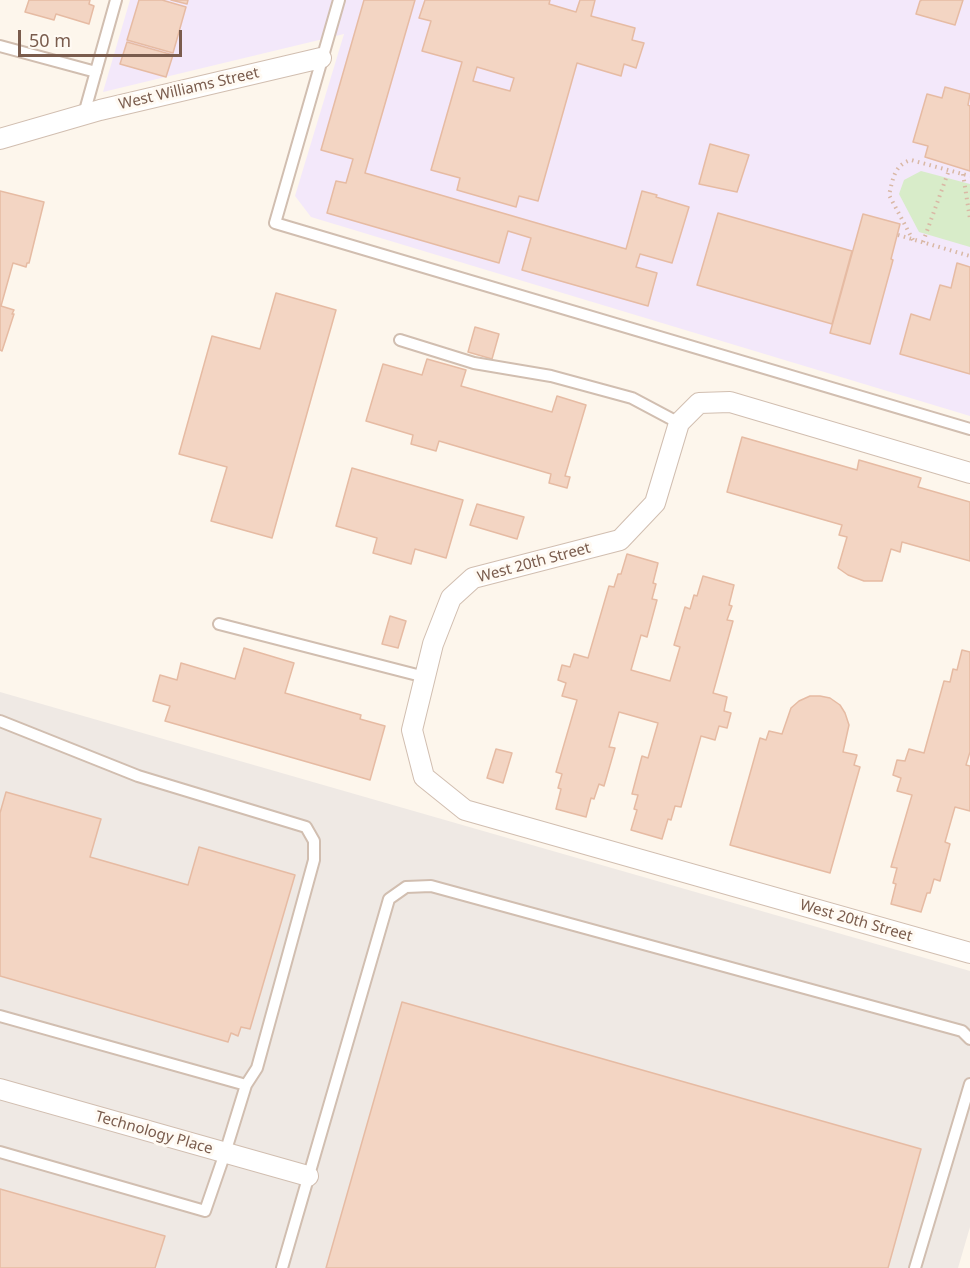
<!DOCTYPE html>
<style>
body{margin:0}
#map{position:relative;width:970px;height:1268px;overflow:hidden;background:#fdf6ec;font-family:"Noto Sans",sans-serif}
canvas{display:block}
.scale{position:absolute;left:18px;top:30px;width:164px;height:27px;box-sizing:border-box;border:3px solid #7a5c4d;border-top:0;padding-left:8px;font-size:18px;line-height:21px;white-space:nowrap;color:#7a5c4d;-webkit-text-stroke:4px #fffaf3;paint-order:stroke}
</style>
<div id="map">
<canvas width="970" height="1268"></canvas>
<div class="scale">50 m</div>
</div>
<script>
const ctx = document.querySelector('canvas').getContext('2d');
ctx.lineJoin = 'round';
function fill(path, color) {
  ctx.fillStyle = color;
  ctx.fill(path, 'evenodd');
}
function strokePath(path, color, width, dash) {
  ctx.strokeStyle = color;
  ctx.lineWidth = width;
  ctx.lineCap = dash ? 'butt' : 'round';
  ctx.setLineDash(dash || []);
  ctx.stroke(path);
}
function drawText(font, color, halo, rows, align = 'center') {
  ctx.font = font + ' "Noto Sans",sans-serif';
  ctx.lineWidth = 6;
  ctx.setLineDash([]);
  ctx.textBaseline = 'middle';
  ctx.strokeStyle = halo;
  ctx.fillStyle = color;
  for (const [text, x, y, turn = 0] of rows) {
    ctx.save();
    ctx.translate(x, y);
    ctx.rotate((+turn || 0) * Math.PI / 180);
    ctx.textAlign = isNaN(turn) ? turn : align;
    if (halo) ctx.strokeText(text, 0, 0);
    ctx.fillText(text, 0, 0);
    ctx.restore();
  }
}
fill(new Path2D(`
 M0 692 970 971V1227L958 1268H0Z`), '#efe9e4');
fill(new Path2D(`
 M130 0H970V416L311 217 295 196 344 34 103 92Z`), '#f3e8fa');
fill(new Path2D(`
 M921 171 970 184V247L919 232 899 194 904 180Z`), '#d8ecc9');
const building = new Path2D(`
 M29 0H90L89 4 94 6 89 24 56 14 54 20 25 12Z
 M139 0H162L186 7 173 53 127 40Z
 M171 0H188L187 4Z
 M364 0H415L365 173 626 249 642 191 657 195 656 197 689 207 672 263 640 254 636 267 657 273 648 306 522 270 531 238 508 231 499 263 327 213 336 181 346 183 353 159 321 150Z
 M425 0H550L549 4 576 12 580 0H595L591 16 635 28 632 40 644 43 636 68 624 64 621 76 577 63 538 201 519 196 516 207 457 190 460 178 431 170 462 62 422 51 431 21 419 18ZM477 67 514 78 510 91 473 81Z
 M922 0H963L955 25 916 14 920 1Z
 M127 42 173 55 166 77 120 64Z
 M945 87 970 94 968 105 970 106V171L925 157 928 146 913 142 927 94 942 98Z
 M710 144 749 155 737 192 699 184Z
 M0 191 44 202 29 263H27L26 267 13 263 1 306 14 310 12 314H14L2 351 0 350Z
 M718 213 852 251 832 324 697 285Z
 M863 214 900 224 891 259 893 260 870 344 830 333Z
 M957 263 970 267V374L900 354 911 314 930 320 940 285 951 288Z
 M276 293 336 310 272 538 211 521 227 467 179 454 212 336 260 349Z
 M475 327 499 334 492 359 468 352Z
 M427 359 466 370 461 386 552 412 557 396 586 405 565 476 570 477 567 488 549 483 551 474 439 441 436 451 411 444 413 435 366 421 383 364 422 375Z
 M742 437 857 470 859 460 921 478 918 487 970 502V561L902 542 900 552 891 549 882 581H864L848 575 838 568 847 537 839 535 842 525 727 492Z
 M352 468 463 500 446 558 415 549 411 564 373 553 377 538 336 526Z
 M477 504 524 517 517 539 470 525Z
 M627 554 658 563 653 583 656 584 652 599 657 600 647 637 641 635 631 670 670 681 680 647 674 645 685 607 690 609 694 595 697 596 703 576 734 585 729 605 732 606 727 620 733 621 713 693 727 697 724 711 731 713 727 728 719 726 715 740 701 736 681 807 675 806 671 820 668 819 662 839 631 830 637 810 634 809 638 795 632 794 642 756 648 758 658 723 619 712 609 747 615 748 604 786 599 784 594 799 591 798 586 817 556 809 561 789 558 788 562 774 556 772 577 700 562 696 566 683 558 680 562 665 570 667 574 654 588 658 609 586 614 587 618 574H621Z
 M390 616 406 621 398 648 382 644Z
 M244 648 294 663 285 693 361 715 360 719 385 726 370 780 165 721 170 706 153 701 160 675 177 680 181 663 235 679Z
 M962 650 970 652V752L966 765 970 766V811L955 807 945 842 950 844 940 881 934 879 930 893H927L921 912 891 904 896 884 893 883 897 868 891 867 912 795 897 791 901 778 893 775 897 760 905 761 909 749 924 753 944 681 950 682 953 669 957 670Z
 M810 696H820L830 698 840 705 845 713 849 725 843 752 857 755 854 765 860 767 830 873 730 845 760 738 766 740 769 731 782 734 791 708 799 701Z
 M496 749 512 753 503 783 487 778Z
 M6 792 101 819 90 857 188 885 199 847 295 875 250 1029 241 1027 238 1036 231 1033 228 1042 0 976V813Z
 M402 1002 921 1149 888 1268H326Z
 M0 1189 165 1236 155 1268H0Z`);
fill(building, '#f3d5c3');
strokePath(building, '#e6bba3', 1.5);
const lane = new Path2D(`
 M339 0 275 223 970 429
 M0 46 96 72
 M84 114 116 0
 M400 340 474 363 551 376 632 398 679 423
 M219 624 425 677
 M0 721 138 776 306 827 314 841V860L257 1068 246 1085 225 1153 205 1211 0 1152
 M0 1016 246 1085
 M282 1268 389 899 406 887 431 886 962 1031 970 1039
 M915 1268 970 1084`);
const street = new Path2D(`
 M0 139 100 110 321 58
 M970 473 730 402 699 403 679 423 655 503 620 540 473 578 451 598 433 644 412 730 424 777 465 810 970 953
 M0 1089 308 1176`);
strokePath(lane, '#d1beb0', 14);
strokePath(street, '#d1beb0', 22);
strokePath(new Path2D(`
 M963 174 970 219
 M898 235 970 256
 M913 240 889 195C893 179 894 165 911 160L970 176
 M923 242 949 170`), '#d9b8a5', 4, [1.5, 4.5]);
strokePath(lane, '#fff', 10);
strokePath(street, '#fff', 20);
drawText('15px', '#7a5c4d', '#fffaf3', [
 ["West Williams Street",189,89,-13],
 ["West 20th Street",534,563,-15],
 ["West 20th Street",856,921,16],
 ["Technology Place",154,1133,16]
]);
</script>
